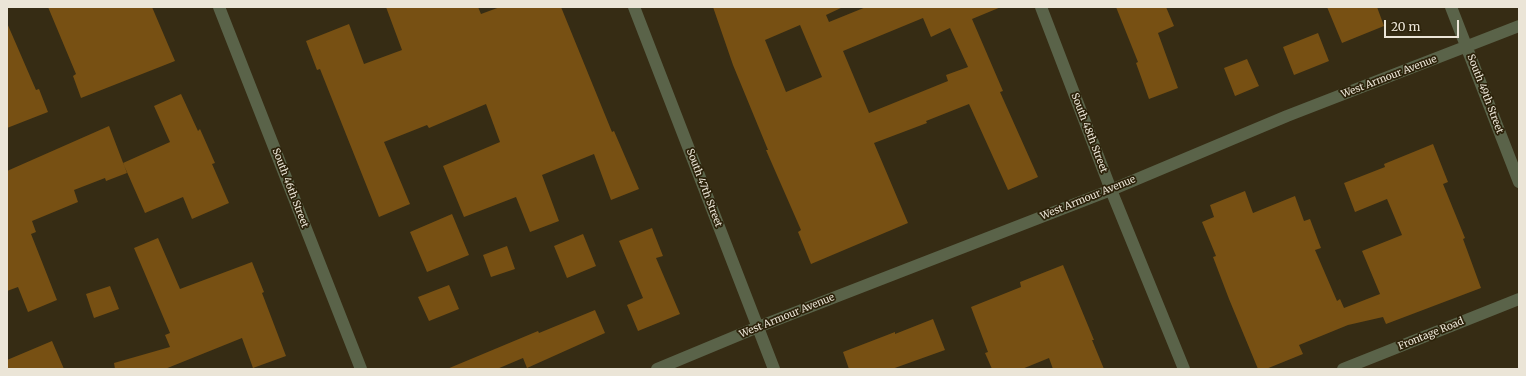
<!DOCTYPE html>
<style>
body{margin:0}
#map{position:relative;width:1526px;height:376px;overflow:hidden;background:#362c14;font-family:Merriweather,serif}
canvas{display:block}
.frame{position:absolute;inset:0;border:8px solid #ebe5d7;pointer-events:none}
.scale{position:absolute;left:1384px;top:20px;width:75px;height:18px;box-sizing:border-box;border:2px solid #ebe5d7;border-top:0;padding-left:5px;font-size:12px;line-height:14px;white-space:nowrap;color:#ebe5d7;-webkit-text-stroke:3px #2c220a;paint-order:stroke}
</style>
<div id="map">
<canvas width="1526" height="376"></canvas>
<div class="frame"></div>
<div class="scale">20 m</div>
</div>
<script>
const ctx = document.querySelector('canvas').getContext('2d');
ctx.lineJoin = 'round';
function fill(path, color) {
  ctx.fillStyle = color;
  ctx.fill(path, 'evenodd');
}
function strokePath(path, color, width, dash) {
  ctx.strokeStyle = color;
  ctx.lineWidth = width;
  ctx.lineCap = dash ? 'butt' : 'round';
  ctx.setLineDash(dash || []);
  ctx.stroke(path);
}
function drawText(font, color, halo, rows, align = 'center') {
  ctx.font = font + ' Merriweather,serif';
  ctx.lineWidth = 3.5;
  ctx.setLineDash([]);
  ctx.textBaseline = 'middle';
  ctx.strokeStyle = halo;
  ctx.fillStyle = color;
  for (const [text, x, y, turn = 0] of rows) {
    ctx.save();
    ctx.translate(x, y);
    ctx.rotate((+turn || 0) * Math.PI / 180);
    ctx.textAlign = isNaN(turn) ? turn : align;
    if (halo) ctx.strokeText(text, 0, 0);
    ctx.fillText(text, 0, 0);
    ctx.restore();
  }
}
fill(new Path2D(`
 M48 7H152L175 61 81 98 73 76 76 74Z
 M386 7H478L481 14 500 7H561L612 132 614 131 639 189 611 200 594 154 542 175 559 221 530 232 516 197 464 217 443 166 500 142 486 104 429 128 427 125 384 142 410 204 379 217 320 69 317 70 306 41 349 24 364 64 402 50Z
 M713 7H843L826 15 829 22 866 7H1001L972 19 1003 91 1000 92 1038 177 1008 190 969 104 926 121 927 123 874 143 908 223 811 264 798 232 801 230 766 150H768L733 65ZM923 18 931 37 950 28 968 67 946 75 948 81 869 113 843 51ZM800 25 822 77 786 92 765 40Z
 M1116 7H1166L1174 26 1158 33 1178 88 1149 99 1136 63 1138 62Z
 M1327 7H1377L1384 26 1342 43Z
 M7 23 36 90 39 89 48 112 7 128Z
 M1318 33 1329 61 1294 75 1283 47Z
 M1247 59 1259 86 1235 96 1224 68Z
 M181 94 198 131 200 129 215 163 212 164 229 203 192 219 183 197 145 213 123 163 170 142 154 106Z
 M109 126 127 173 106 181 105 178 74 190 78 202 32 221 36 232 31 234 57 300 28 312 18 287 7 291V171Z
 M1433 144 1448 182 1443 184 1465 238 1463 239 1481 288 1386 324 1383 317 1348 325 1299 345 1303 354 1266 369H1258L1229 299 1213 257 1216 256 1202 222 1214 217 1210 205 1245 191 1253 213 1295 196 1304 221 1310 219 1321 248 1315 250 1337 301 1340 299 1344 308 1380 294 1362 251 1402 235 1387 199 1355 212 1344 183 1385 167 1384 164Z
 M452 214 469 255 427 272 410 232Z
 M652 228 663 256 656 258 680 314 638 331 627 305 643 298 619 241Z
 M583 234 596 266 567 278 554 246Z
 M158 238 180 289 252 262 264 292 262 293 286 356 253 368 242 338 165 369H115L114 363 170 347 165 335 170 333 134 248Z
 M507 246 515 269 491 277 483 255Z
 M1063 265 1094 340H1092L1104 369H1053L1049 358 1022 369H992L985 353 988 352 971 307 1021 287 1020 282Z
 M449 285 459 309 429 321 418 297Z
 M110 286 119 309 94 318 86 294Z
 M595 310 605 333 527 368 523 358 497 369H447L538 331 539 333Z
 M933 319 945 350 892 369H849L843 352 895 332V334Z
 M52 341 64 369H7V360Z`), '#775013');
strokePath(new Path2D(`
 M219 7 361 369
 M634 7 774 369
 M1041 7 1111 190 1184 369
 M1451 7 1519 182
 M657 369 758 327 1111 190 1287 116 1519 26
 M1343 369 1519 299`), '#5a6349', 12);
drawText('10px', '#ebe5d7', '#2c220a', [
 ["West Armour Avenue",1389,77,-21],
 ["South 49th Street",1485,94,69],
 ["South 48th Street",1089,133,69],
 ["South 46th Street",290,188,69],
 ["South 47th Street",704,188,69],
 ["West Armour Avenue",1088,198,-22],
 ["West Armour Avenue",787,316,-22],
 ["Frontage Road",1431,334,-22]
]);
</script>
